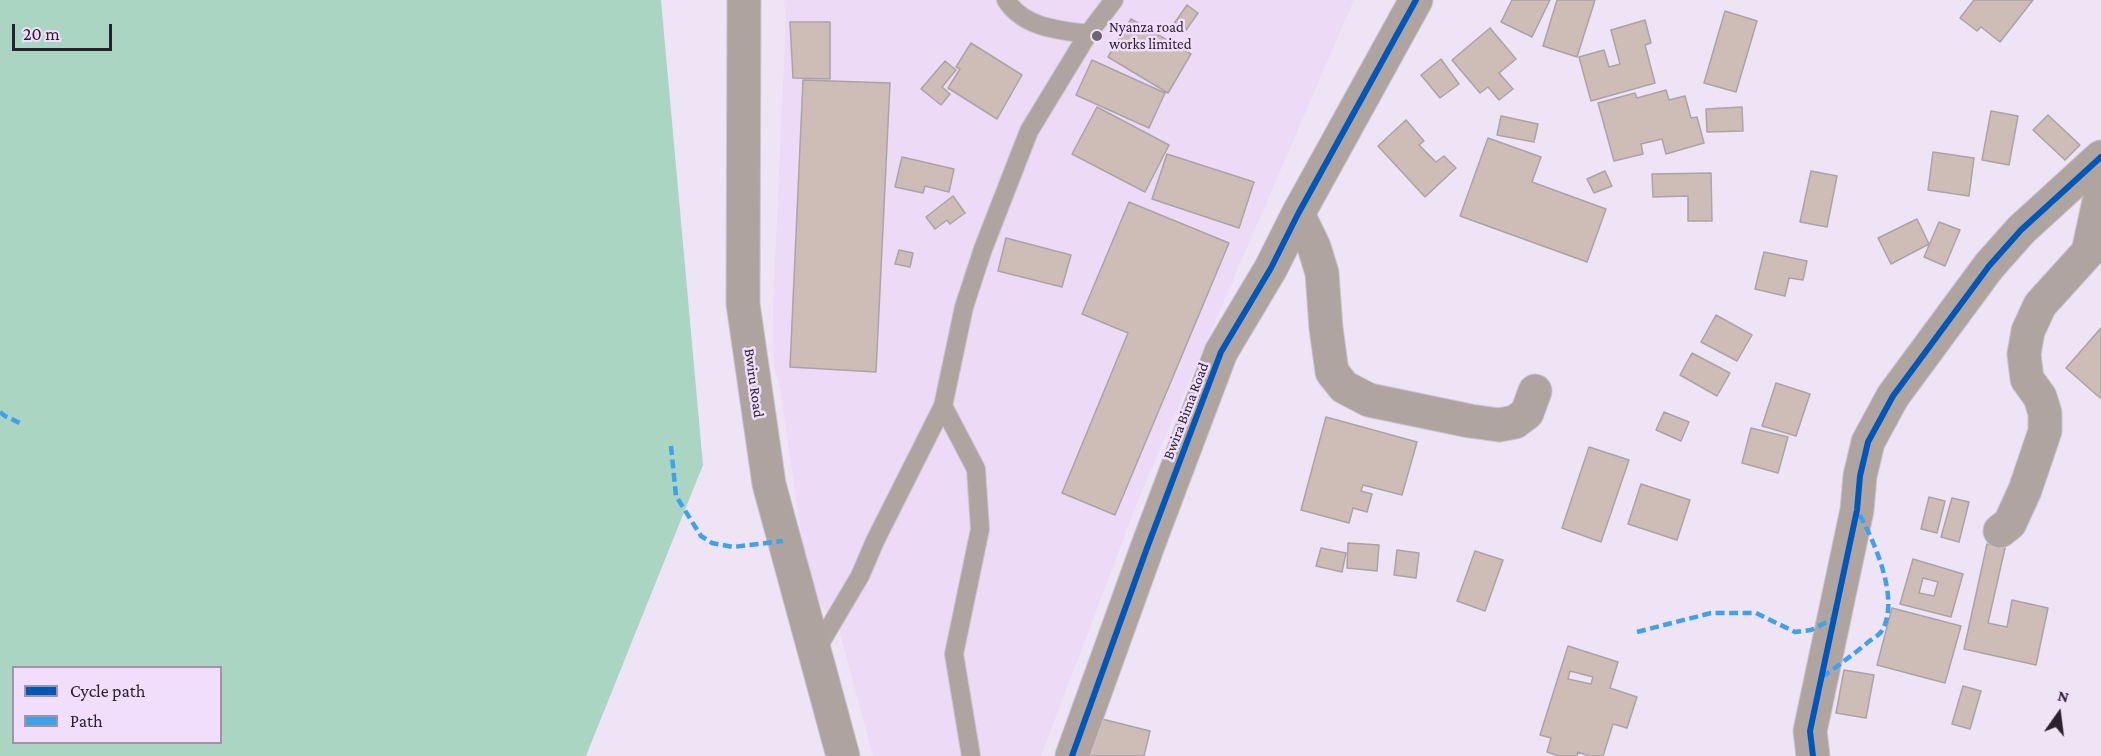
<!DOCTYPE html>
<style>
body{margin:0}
#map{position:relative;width:2101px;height:756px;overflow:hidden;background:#efe4f5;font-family:"Crimson Pro",serif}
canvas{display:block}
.legend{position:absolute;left:12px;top:666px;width:210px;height:78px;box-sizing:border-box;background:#f1ddfc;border:2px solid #a192a9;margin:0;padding:8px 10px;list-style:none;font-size:18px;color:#29212d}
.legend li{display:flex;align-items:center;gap:12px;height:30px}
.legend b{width:30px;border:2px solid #a192a9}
.north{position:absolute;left:2029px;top:684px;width:60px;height:60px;-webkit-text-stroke:4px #f1ddfc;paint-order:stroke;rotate:14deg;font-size:16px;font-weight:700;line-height:24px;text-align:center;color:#29212d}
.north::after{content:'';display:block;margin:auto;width:21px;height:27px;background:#29212d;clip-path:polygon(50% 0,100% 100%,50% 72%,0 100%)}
.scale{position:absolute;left:12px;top:24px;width:100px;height:27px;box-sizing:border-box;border:3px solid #29212d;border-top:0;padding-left:8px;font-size:18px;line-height:21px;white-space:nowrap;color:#29212d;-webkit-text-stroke:4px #f1ddfc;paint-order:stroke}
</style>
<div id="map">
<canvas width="2101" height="756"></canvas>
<ul class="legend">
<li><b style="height:8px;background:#0057b8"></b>Cycle path</li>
<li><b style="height:8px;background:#3ea2eb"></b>Path</li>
</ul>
<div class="north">N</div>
<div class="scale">20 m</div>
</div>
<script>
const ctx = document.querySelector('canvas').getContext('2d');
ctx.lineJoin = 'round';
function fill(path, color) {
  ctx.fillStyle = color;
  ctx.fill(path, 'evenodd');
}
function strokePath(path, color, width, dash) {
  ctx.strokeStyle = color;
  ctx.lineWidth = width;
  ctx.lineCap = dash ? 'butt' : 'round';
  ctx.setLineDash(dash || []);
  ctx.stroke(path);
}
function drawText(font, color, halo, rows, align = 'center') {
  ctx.font = font + ' "Crimson Pro",serif';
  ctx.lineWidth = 5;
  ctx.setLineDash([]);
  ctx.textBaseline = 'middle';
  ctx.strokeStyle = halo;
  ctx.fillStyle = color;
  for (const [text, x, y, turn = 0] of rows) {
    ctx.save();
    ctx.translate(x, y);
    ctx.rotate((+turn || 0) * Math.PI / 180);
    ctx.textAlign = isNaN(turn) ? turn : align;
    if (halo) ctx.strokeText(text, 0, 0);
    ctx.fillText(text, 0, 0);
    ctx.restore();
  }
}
fill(new Path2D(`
 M784 0H1354L1141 493 1041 756H873L839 629 809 587 780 388 774 367 773 308 786 17Z`), '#ecdaf6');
fill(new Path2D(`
 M0 0H661L703 465 586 756H0ZM14 668H220V742H14Z`), '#abd5c3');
const building = new Path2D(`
 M1512 0H1550L1532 37 1501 22Z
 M1557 0H1595L1577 57 1543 46Z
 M1974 0H2033L2000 42 1981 27 1977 31 1960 18Z
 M1187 5 1198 13 1184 33 1173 25Z
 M1725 11 1757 21 1736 92 1704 83Z
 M1131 19 1191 54 1168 93 1108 57Z
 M1645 20 1651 43 1645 45 1655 83 1591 101 1579 57 1604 50 1609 67 1620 64 1611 30Z
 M790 22H830V79L793 78Z
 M1490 28 1516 59 1499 73 1513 89 1499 100 1488 87 1480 93 1452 60Z
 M971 43 1022 75 997 119 948 88 960 69 956 67Z
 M1441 59 1459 84 1440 98 1421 75Z
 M1092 60 1165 93 1149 128 1076 95Z
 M945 61 956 70 942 87 950 94 941 105 921 89Z
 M803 80 890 83 876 372 790 367Z
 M1666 90 1669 100 1685 96 1691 118 1697 117 1704 143 1666 154 1662 139 1641 144 1643 154 1614 161 1598 103 1635 93 1637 98Z
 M1097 107 1169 145 1145 192 1072 154Z
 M1742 107 1743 131 1707 132 1706 109Z
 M1991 111 2018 116 2009 165 1982 160Z
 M2048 115 2080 145 2065 160 2033 130Z
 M1501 116 1538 124 1534 142 1497 135Z
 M1406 120 1424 141 1419 145 1436 162 1444 156 1456 168 1425 197 1378 146Z
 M1488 138 1541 157 1532 182 1606 209 1587 262 1460 216Z
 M1933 152 1974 158 1969 196 1928 190Z
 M1167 154 1254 182 1239 228 1152 199Z
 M902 157 954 169 949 192 925 186 923 193 895 187Z
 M1605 171 1612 186 1594 193 1587 179Z
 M1811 171 1837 176 1827 227 1800 222Z
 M1711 173 1712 221H1688V196L1653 197 1652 174Z
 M953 196 965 213 950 224 947 220 935 229 926 217Z
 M1129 202 1229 243 1115 515 1062 493 1128 333 1082 314Z
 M1917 219 1929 244 1891 264 1878 238Z
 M1939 222 1960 230 1945 266 1924 257Z
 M1006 238 1071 255 1062 287 998 271Z
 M899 250 913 253 910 267 895 264Z
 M1764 252 1807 261 1803 280 1789 278 1785 296 1755 289Z
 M1716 315 1752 335 1737 361 1701 342Z
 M2101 328V397L2100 398 2066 368Z
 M1692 353 1730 373 1717 396 1680 375Z
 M1776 383 1810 394 1796 436 1762 426Z
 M1664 412 1689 422 1681 441 1656 430Z
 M1326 417 1417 442 1402 495 1363 485 1361 491 1372 494 1367 512 1353 508 1349 523 1301 510Z
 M1751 428 1788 437 1778 473 1742 463Z
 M1589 447 1629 460 1601 542 1562 528Z
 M1641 484 1690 500 1677 540 1628 524Z
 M1929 497 1945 501 1937 533 1921 529Z
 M1952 498 1969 502 1959 542 1941 537Z
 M1348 543 1379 545 1377 571 1347 568Z
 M1987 544 2005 548 1988 623 2007 627 2012 600 2048 608 2036 665 1964 649Z
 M1321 548 1346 553 1342 572 1316 566Z
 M1397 550 1419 553 1416 578 1394 575Z
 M1475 551 1503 560 1485 611 1457 601Z
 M1913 559 1963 574 1951 617 1900 604ZM1923 578 1938 582 1934 596 1919 593Z
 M1892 608 1961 626 1945 683 1877 665Z
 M1568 646 1618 662 1610 688 1637 697 1627 728 1613 724 1603 756H1589L1578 752 1577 756H1559L1547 752 1551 738 1540 735ZM1570 671 1593 677 1591 684 1568 679Z
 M1844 670 1874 675 1866 718 1836 713Z
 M1963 686 1981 691 1970 729 1952 724Z
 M1098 718 1150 731 1144 756H1088Z`);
fill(building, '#cebcb6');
strokePath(building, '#aca3a6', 1.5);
const lane = new Path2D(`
 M1006 0C1024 28 1058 30 1088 34
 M943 406 976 469 980 529 954 654 971 756
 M815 652 860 576 875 541 943 406 964 307 983 249 1029 131 1088 34 1114 0`);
const street = new Path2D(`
 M1298 214 1314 247 1322 273 1326 328 1332 372 1344 387 1369 400 1470 421 1499 425 1515 422 1527 413 1535 391
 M2000 531 2010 523 2025 490 2045 431V413L2040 397 2027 379 2024 354 2028 331 2040 305 2088 252 2101 192
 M1072 756 1147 548 1221 352 1271 268 1298 214 1416 0
 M1813 756 1810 731 1857 510 1860 476 1868 442 1893 396 1989 266 2021 230 2101 157`);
const secondary = new Path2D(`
 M744 0 743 304 769 484 843 756`);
strokePath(lane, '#cbc3cf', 20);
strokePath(street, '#cbc3cf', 35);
strokePath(secondary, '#cbc3cf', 35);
strokePath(lane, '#afa4a0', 18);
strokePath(street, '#afa4a0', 33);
strokePath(secondary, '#afa3a0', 33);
strokePath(new Path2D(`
 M0 412 5 416 22 424
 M671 446 676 496 701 536 712 543 733 547 783 541
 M1637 632 1711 613H1756L1795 632 1811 630 1835 618
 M1822 677C1838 666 1851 656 1866 644 1870 640 1877 637 1881 632 1902 601 1873 538 1857 510`), '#3ea2eb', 4.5, [9, 4.5]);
strokePath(new Path2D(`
 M1072 756 1147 548 1221 352 1271 268 1298 214 1416 0
 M1813 756 1810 731 1857 510 1860 476 1868 442 1893 396 1989 266 2021 230 2101 157`), '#0057b8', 6);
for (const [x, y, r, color] of [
 [1097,36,6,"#6e6573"]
]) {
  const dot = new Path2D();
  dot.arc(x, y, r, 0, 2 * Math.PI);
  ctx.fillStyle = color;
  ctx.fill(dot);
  strokePath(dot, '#f1ddfc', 2);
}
drawText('15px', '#29212d', '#f1ddfc', [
 ["Nyanza road",1109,27],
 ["works limited",1109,44]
], 'left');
drawText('15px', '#29212d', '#f1ddfc', [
 ["Bwiru Road",754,383,82],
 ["Bwira Bima Road",1186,411,-69]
]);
</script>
